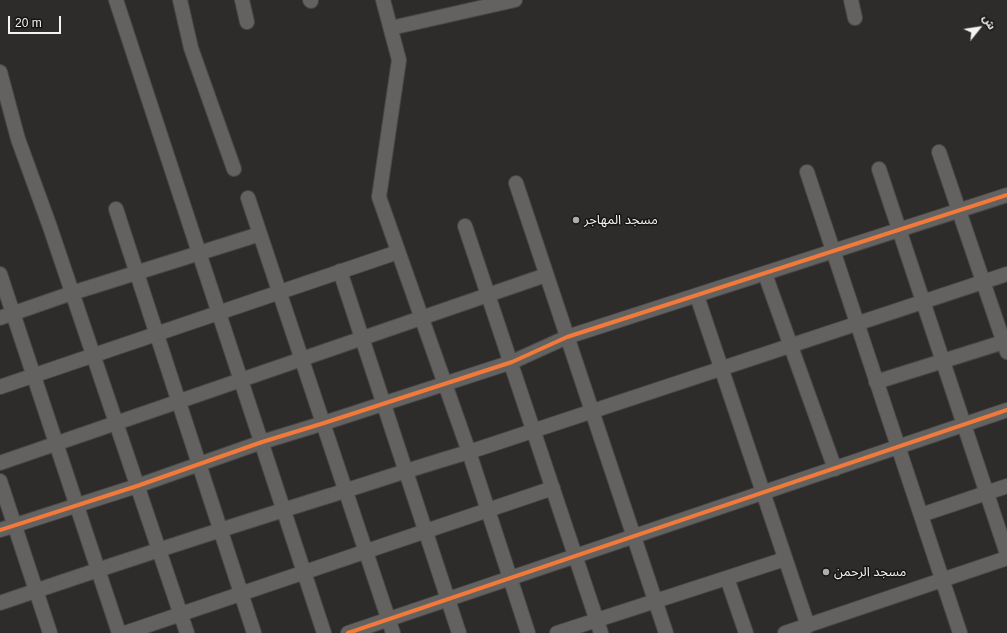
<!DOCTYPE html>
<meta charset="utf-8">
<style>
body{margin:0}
#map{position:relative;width:1007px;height:633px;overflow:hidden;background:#2d2c2a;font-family:Helvetica,"Noto Sans Arabic",sans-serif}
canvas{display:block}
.north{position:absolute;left:959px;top:8px;width:40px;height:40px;-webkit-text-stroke:3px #161513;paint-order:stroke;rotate:60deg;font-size:11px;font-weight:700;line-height:16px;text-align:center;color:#f4f3f0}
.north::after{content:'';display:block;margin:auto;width:14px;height:18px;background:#f4f3f0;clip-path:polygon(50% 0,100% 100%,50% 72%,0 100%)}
.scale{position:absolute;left:8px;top:16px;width:53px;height:18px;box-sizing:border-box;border:2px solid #f4f3f0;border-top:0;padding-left:5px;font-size:12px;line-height:14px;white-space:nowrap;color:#f4f3f0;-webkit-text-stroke:3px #161513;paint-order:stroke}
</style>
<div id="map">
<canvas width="1007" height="633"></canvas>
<div class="north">ش</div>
<div class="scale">20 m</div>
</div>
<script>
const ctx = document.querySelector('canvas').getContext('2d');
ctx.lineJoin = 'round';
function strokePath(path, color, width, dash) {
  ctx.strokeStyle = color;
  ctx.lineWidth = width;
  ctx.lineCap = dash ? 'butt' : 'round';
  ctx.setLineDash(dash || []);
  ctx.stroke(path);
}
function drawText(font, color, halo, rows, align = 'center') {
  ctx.font = font + ' Helvetica,"Noto Sans Arabic",sans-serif';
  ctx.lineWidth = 3;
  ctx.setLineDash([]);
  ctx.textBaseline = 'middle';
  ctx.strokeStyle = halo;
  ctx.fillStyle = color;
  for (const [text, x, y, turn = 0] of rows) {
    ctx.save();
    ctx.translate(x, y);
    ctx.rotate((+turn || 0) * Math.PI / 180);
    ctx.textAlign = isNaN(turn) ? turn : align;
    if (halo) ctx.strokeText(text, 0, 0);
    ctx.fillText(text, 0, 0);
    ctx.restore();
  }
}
const street = new Path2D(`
 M116 0 324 633
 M180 0 191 48 234 169
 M242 0 247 22
 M310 0 311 1
 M383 0 399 60 379 197 469 452 528 633
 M851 0 855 18
 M391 28 515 0
 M0 72 18 139 50 227 187 633
 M939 152 1007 352
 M879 169 1007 554
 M807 172 960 633
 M516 183 666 633
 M248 198 393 633
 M116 209 254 633
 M465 226 601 633
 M340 271 459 633
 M0 274 119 633
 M765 274 835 469
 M697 296 808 626
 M0 318 72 293 260 234
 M876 382 1007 341
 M0 387 398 252
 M0 463 546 275
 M0 481 50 633
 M921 515 1007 486
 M0 530 137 486 262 442 324 423 512 362 567 337 1007 195
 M727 578 746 633
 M0 603C108 566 216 531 325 497 373 482 420 466 469 452L1007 274
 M125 633 553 488
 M348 633 1007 410
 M557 633 785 559
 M785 633 1007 558`);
strokePath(street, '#484847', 16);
strokePath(street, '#636261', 14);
strokePath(new Path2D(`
 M0 530 137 486 262 442 324 423 512 362 567 337 1007 195
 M348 633 1007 410`), '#f17a3a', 4);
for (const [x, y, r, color] of [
 [576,220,4,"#aeadab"],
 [826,572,4,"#aeadab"]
]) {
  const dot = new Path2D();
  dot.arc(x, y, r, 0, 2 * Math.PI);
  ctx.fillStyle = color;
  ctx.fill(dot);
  strokePath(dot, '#161513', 1.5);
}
drawText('13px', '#f4f3f0', '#161513', [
 ["مسجد المهاجر",584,220],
 ["مسجد الرحمن",834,572]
], 'left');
</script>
